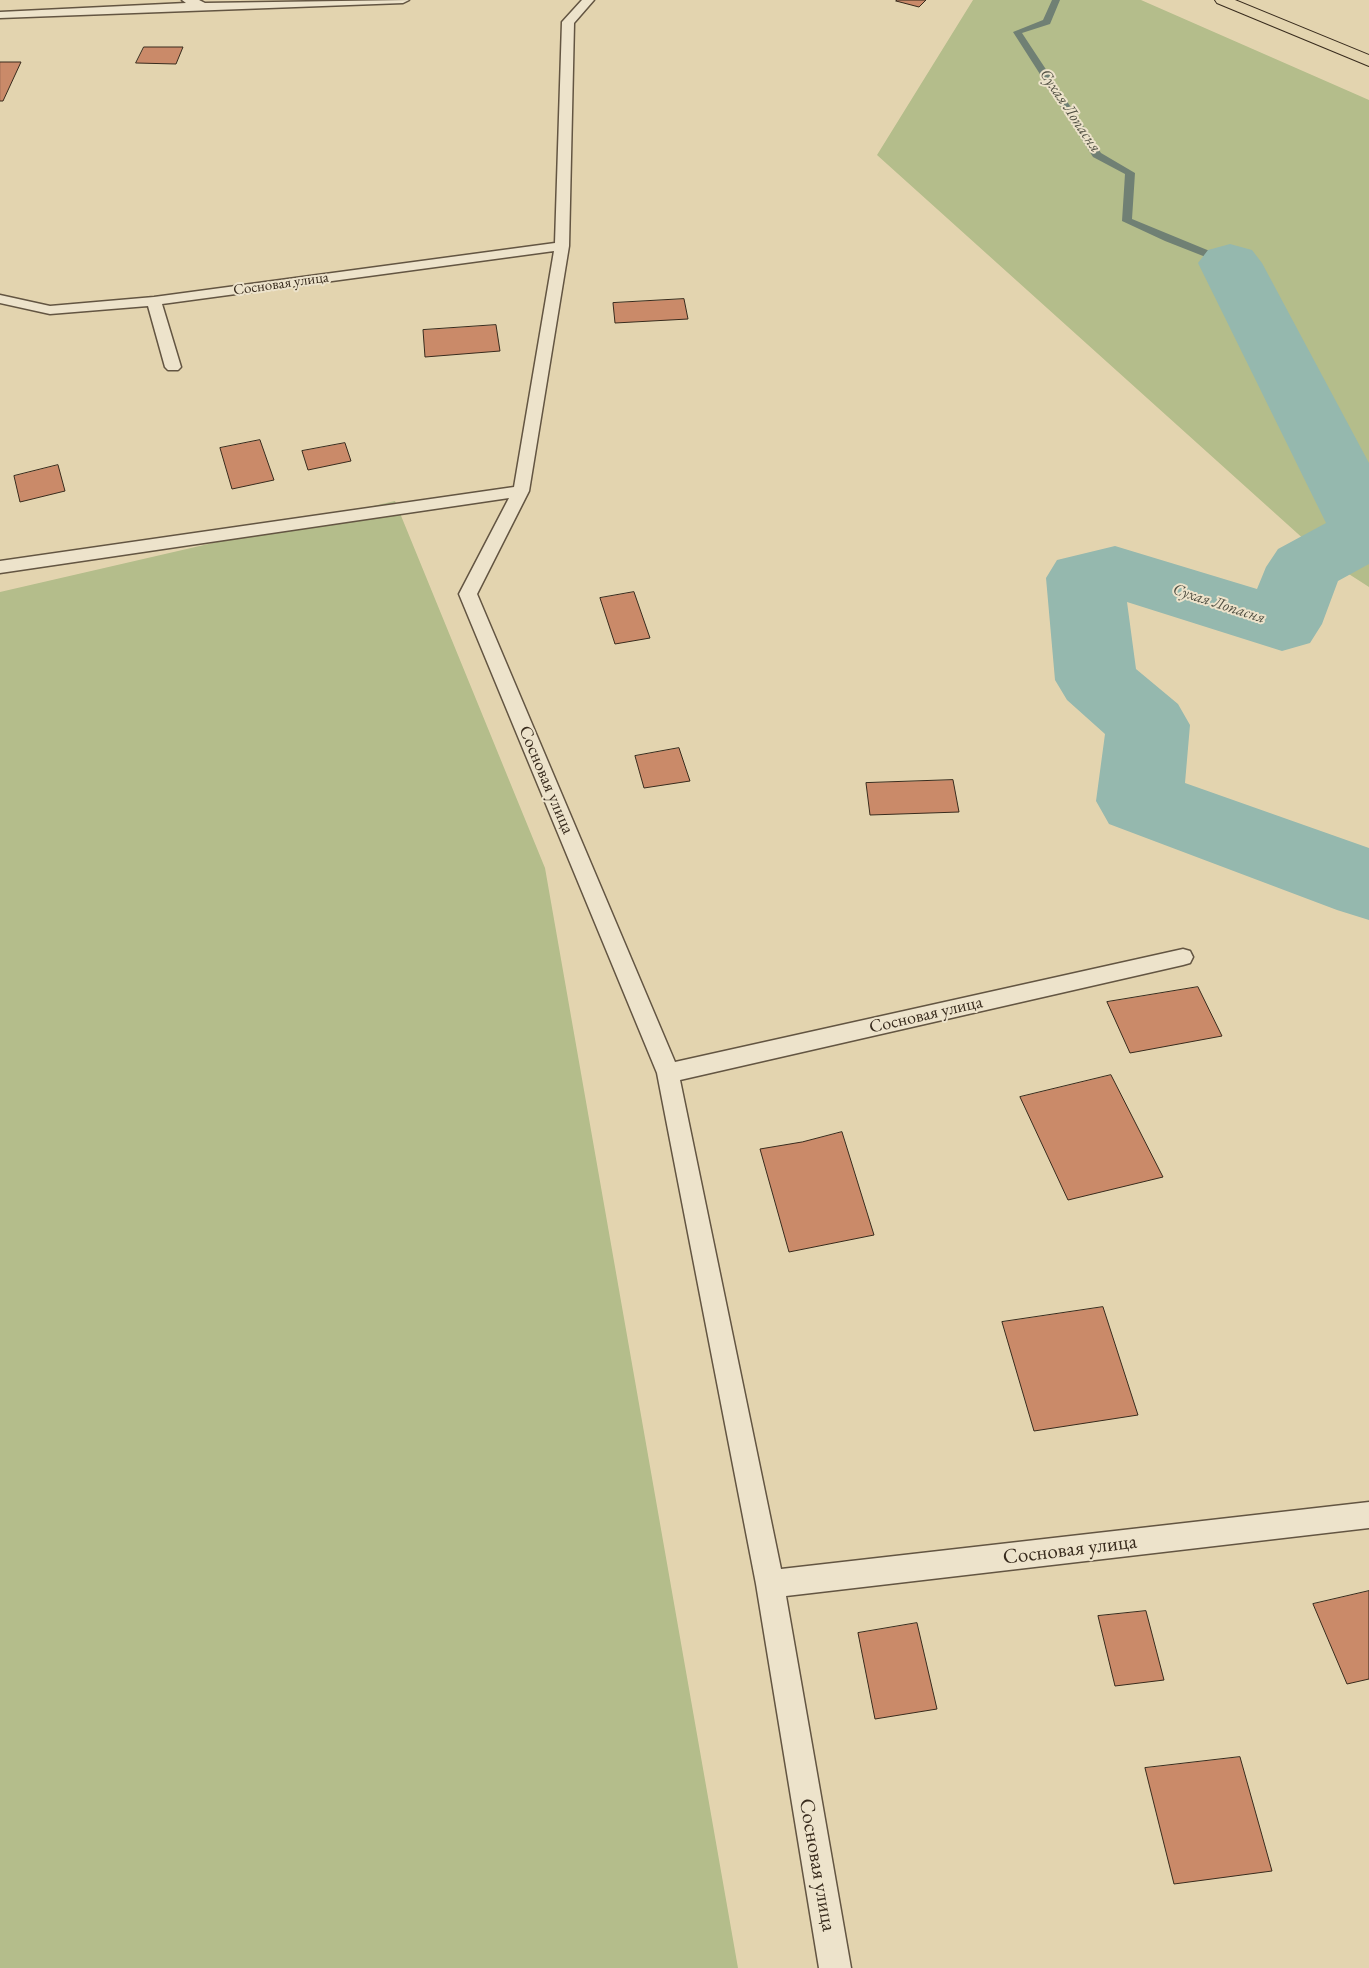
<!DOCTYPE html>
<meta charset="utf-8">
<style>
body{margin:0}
canvas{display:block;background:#e3d4af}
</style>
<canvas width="1369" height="1968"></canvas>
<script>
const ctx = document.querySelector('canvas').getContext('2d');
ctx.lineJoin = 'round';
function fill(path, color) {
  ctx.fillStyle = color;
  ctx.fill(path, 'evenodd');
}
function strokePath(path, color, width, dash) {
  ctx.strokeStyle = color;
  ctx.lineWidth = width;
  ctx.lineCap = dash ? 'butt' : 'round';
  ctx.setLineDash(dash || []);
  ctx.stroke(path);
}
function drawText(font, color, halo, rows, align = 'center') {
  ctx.font = font + ' "EB Garamond",serif';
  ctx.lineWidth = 4;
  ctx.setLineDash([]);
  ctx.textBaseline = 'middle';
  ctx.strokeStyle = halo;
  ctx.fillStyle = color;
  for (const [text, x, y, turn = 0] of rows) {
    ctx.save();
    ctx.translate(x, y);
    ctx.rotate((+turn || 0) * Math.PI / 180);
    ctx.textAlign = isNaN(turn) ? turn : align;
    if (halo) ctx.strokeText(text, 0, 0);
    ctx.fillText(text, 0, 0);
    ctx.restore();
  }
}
fill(new Path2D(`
 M973 0H1141L1369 100V587L1327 560 877 155Z
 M395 501 545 868 738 1968H0V592Z`), '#b4bd8b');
fill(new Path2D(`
 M1052 0H1060L1050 24 1022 33 1101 153 1135 173 1132 219 1234 261 1235 263 1234 265H1226L1165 241 1122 221 1125 174 1093 157 1013 32 1043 20Z`), '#708074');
fill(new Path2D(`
 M1230 244 1252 250 1262 263 1369 463V564L1338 581 1322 624 1310 643 1282 651 1127 602 1136 669 1178 704 1190 725 1185 783 1369 848V920L1337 910 1109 824 1096 801 1105 734 1067 700 1055 680 1046 578 1057 560 1115 546 1257 589 1266 567 1278 549 1326 523 1198 263 1208 250Z`), '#95b8ae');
const building = new Path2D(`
 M898 0H926L919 7 896 1Z
 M144 47H183L176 64 136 63Z
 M0 62H21L3 101H0Z
 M684 299 688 319 615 323 613 303Z
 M496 325 500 351 425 357 423 330Z
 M260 440 274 480 232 489 220 448Z
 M345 443 351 461 308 470 302 451Z
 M58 465 65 491 20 502 14 476Z
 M634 592 650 638 615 644 600 598Z
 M679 748 690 781 644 788 635 756Z
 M953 780 959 812 870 815 866 783Z
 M1198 987 1222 1036 1130 1053 1107 1002Z
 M1111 1075 1163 1177 1068 1200 1020 1097Z
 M842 1132 874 1235 789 1252 760 1149 802 1142Z
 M1103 1307 1138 1415 1034 1431 1002 1322Z
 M1369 1591V1679L1347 1684 1313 1604Z
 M1146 1611 1164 1680 1115 1686 1098 1616Z
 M917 1623 937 1709 875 1719 858 1633Z
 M1240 1757 1272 1871 1174 1884 1145 1768Z`);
fill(building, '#ca8a69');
strokePath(building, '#382b1d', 1);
const lane = new Path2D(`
 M182 0H199L205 3 409 0 403 3 0 18V12L186 3Z
 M582 0H594L574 23 569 246 529 491 477 594 675 1062 1183 949 1190 951 1193 957 1190 963 1183 965 680 1080 781 1569 1369 1502V1528L786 1596 851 1968H819L756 1584 657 1073 459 594 509 498 0 573V561L514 487 554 251 162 304 181 367 178 370H168L165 367 148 306 50 314 0 303V295L50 306 154 297 555 243 562 22Z`);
const primary = new Path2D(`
 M1215 0H1235L1369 55V66L1217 3Z`);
strokePath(lane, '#635542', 3);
strokePath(primary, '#382b1d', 2);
fill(lane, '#ede3cb');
fill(primary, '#e3d4af');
drawText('15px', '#382b1d', '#ede3cb', [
 ["Сосновая улица",281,284,-8]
]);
drawText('italic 16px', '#4f4e41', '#ede3cb', [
 ["Сухая Лопасня",1070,111,56],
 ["Сухая Лопасня",1219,604,18]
]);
drawText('18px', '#382b1d', '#ede3cb', [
 ["Сосновая улица",546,780,67],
 ["Сосновая улица",926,1015,-13]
]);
drawText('21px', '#382b1d', '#ede3cb', [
 ["Сосновая улица",1070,1550,-7],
 ["Сосновая улица",817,1865,80]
]);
</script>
